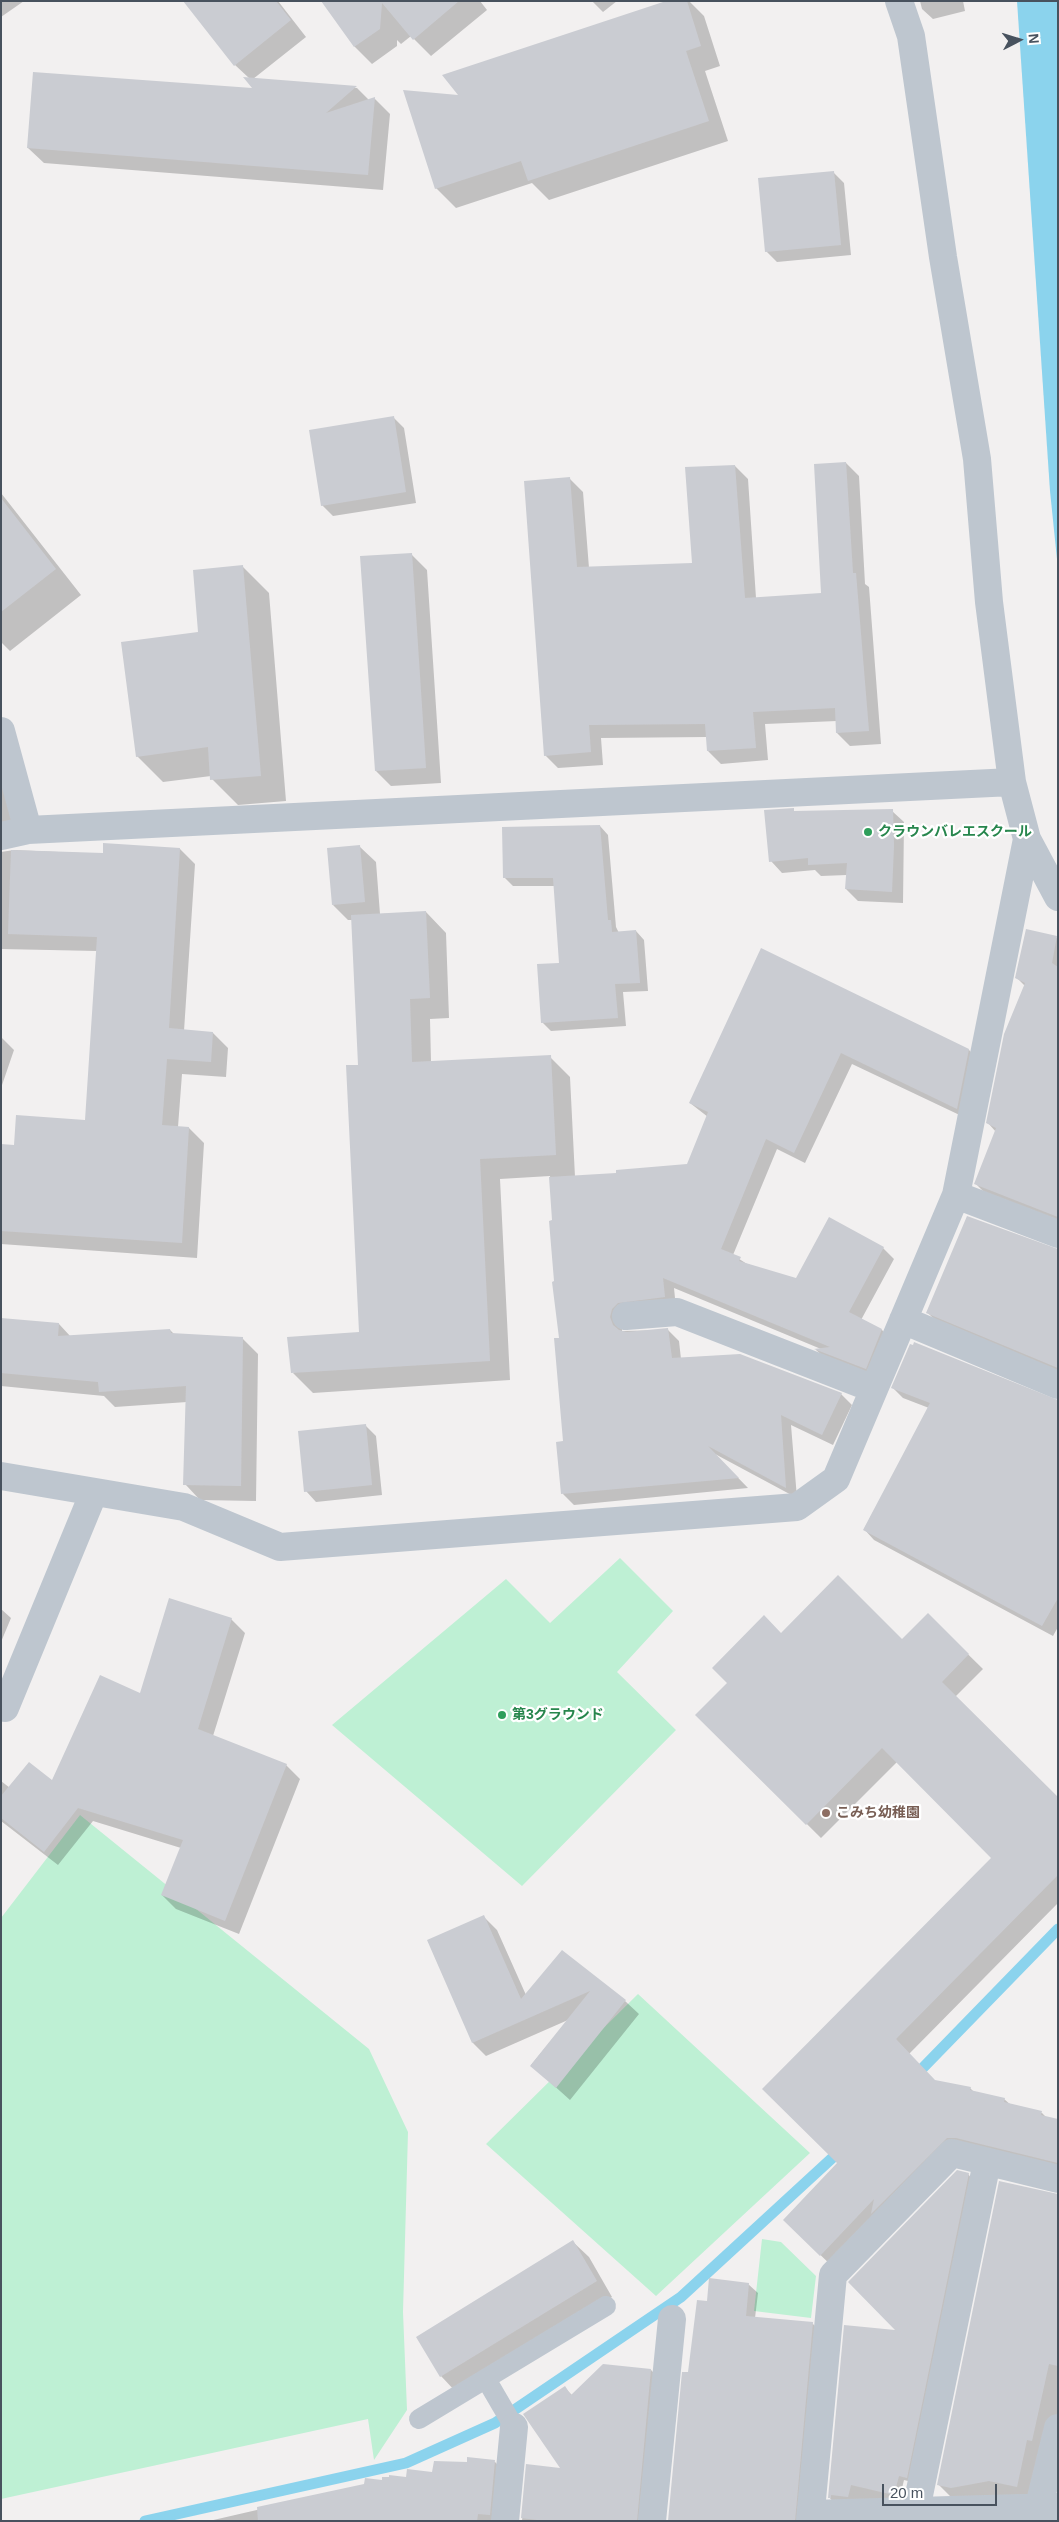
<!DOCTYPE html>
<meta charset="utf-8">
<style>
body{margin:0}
#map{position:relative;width:1059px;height:2522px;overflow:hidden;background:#f2f0f0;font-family:Helvetica,sans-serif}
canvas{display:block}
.frame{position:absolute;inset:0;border:2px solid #48525e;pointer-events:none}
.north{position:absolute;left:994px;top:15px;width:50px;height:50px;-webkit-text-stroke:4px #fff;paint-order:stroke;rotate:85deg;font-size:14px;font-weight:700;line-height:20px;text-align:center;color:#48525e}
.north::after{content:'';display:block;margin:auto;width:18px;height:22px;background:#48525e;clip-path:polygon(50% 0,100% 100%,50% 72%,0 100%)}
.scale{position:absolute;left:882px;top:2484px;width:115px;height:22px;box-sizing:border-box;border:2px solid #48525e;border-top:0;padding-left:6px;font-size:15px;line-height:18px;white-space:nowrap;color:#48525e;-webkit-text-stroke:4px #fff;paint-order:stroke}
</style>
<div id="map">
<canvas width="1059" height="2522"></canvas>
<div class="frame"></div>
<div class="north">N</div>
<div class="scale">20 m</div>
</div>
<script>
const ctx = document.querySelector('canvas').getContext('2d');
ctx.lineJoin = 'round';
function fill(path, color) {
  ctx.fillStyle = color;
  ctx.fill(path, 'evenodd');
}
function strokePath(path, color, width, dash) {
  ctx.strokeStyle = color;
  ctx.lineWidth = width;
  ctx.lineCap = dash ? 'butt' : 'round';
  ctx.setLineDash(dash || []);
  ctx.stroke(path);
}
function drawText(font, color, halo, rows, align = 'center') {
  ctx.font = font + ' Helvetica,"Noto Sans JP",sans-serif';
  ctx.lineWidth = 4.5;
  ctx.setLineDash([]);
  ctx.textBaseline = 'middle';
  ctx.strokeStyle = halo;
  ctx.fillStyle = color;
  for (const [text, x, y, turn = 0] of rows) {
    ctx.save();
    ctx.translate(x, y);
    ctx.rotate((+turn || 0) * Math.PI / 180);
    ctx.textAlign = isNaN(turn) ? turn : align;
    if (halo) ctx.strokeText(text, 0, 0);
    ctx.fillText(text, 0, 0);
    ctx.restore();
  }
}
fill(new Path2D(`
 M620 1558 673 1611 617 1672 676 1730 522 1886 332 1725 506 1579 550 1623Z
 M80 1815 369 2049 408 2132 403 2312 407 2410 374 2460 368 2419 1 2499V1918Z
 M638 1994 810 2153 656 2296 486 2144Z
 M762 2239 781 2242 816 2276 811 2318 754 2311Z`), '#bef0d4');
fill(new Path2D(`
 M1017 1H1058V569L1050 491Z`), '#8bd3ed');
fill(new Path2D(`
 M1 1H24L1 17Z
 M185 1H278L306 37 253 79 357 88 369 100 374 98 390 114 383 190 44 163 28 148 255 89 249 78 235 65Z
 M343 1H480L487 10 431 56 411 36 401 44 397 40V46L372 64 355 47 330 11Z
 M592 1H617L603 12Z
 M670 1H689L704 16 720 66 705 71 728 141 549 200 532 183 456 208 436 188 461 97Z
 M920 1H963L965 11 933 19 922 9Z
 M833 172 844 183 851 255 777 262 766 251Z
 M393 417 404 428 416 503 333 516 322 505Z
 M846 463 859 476 865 584 869 587 881 744 850 746 837 733V721L765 724 768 760 721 764 708 751 707 737 601 738 603 765 558 768 545 755 570 479 583 492 589 568 693 564 735 466 748 479 756 598 823 594Z
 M1 493 81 595 10 651 1 642Z
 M412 555 427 570 441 783 391 786 376 771Z
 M243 567 269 593 286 801 238 805 212 779 211 776 163 782 137 756 199 634Z
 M1 751 22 834 1 847Z
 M766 811H892L904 822 903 903 858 901 846 889 847 875 821 876 815 870 782 873 771 861Z
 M600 826 608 835 616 927 619 933 636 931 644 940 648 991 623 992 626 1026 551 1031 542 1022 561 964 555 886H513L504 877Z
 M360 847 376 862 380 914 426 912 446 933 449 1018 430 1019 431 1062 550 1057 570 1077 575 1177 618 1174 688 1165 708 1117 690 1103 761 950 969 1050 980 1061 968 1119 852 1064 805 1163 777 1149 733 1255 747 1264 797 1280 883 1248 894 1259 861 1320 882 1330 893 1342 877 1379 826 1359 816 1350 821 1349 674 1288 676 1308 622 1321V1331L668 1330 679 1341 681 1359 841 1394 852 1405 833 1445 791 1425 797 1498 715 1454 748 1488 574 1505 563 1494 564 1442 560 1339 550 1176 500 1179 510 1380 313 1393 293 1373 360 1333 359 1066 353 920H348L333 905Z
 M180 849 195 864 184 1031 213 1033 228 1048 226 1077 182 1074 178 1127 189 1128 204 1143 197 1258 1 1244V1145L99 1152 97 951 1 949V852L14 850 104 854Z
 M1057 937 1058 938V1223L986 1194 976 1184 996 1132 988 1123 1025 986 1017 978Z
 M1 1037 14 1050 1 1088Z
 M1058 1250V1373L938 1323 927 1312Z
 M1 1319 59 1324 71 1337 170 1330 174 1334 243 1339 258 1354 256 1501 200 1500 185 1484 187 1402 115 1407 104 1396 1 1386Z
 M893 1388 1058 1402V1627L1053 1636 874 1540 864 1529 929 1408 903 1398Z
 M366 1426 376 1436 382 1495 316 1502 306 1491Z
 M1 1609 11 1618 1 1642Z
 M928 1615 983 1669 955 1697 1058 1799V1903L909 2054 935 2081 970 2088 974 2092 1004 2099 1011 2105 1042 2113 1047 2118 1058 2121V2173L963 2152 835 2269 784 2220 838 2163 764 2089 993 1858 897 1762 821 1838 697 1715 781 1635 902 1640Z
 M231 1619 245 1633 213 1736 286 1765 300 1779 239 1934 176 1909 162 1895 181 1848 93 1821 58 1865 1 1821V1781L10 1788 53 1782 140 1695Z
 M484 1917 497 1930 526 1995 562 1951 625 2001 639 2014 570 2100 531 2065 568 2020 486 2056 473 2043 428 1941Z
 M968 2174 973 2180 912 2482 904 2480 899 2501 834 2503 829 2497 898 2331Z
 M1058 2194V2437L1031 2501 1004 2495 966 2502 953 2499 938 2484Z
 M573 2242 589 2257 612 2297 456 2392 441 2376Z
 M748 2284 758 2293 755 2318 812 2323 822 2333 804 2521H669L690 2374 708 2302Z
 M651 2370 660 2379 646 2521H522L527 2465 562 2470 565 2388 572 2395Z
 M495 2462 504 2471 501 2521H209L383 2481 433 2473 468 2463Z`), '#0003');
strokePath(new Path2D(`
 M913 2078 1058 1929
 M145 2521 406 2463 495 2423 681 2297 842 2149`), '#8bd3ed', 11);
fill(new Path2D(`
 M183 1H276L291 20 234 66Z
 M321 1H459L413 40 382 3 380 29 354 47Z
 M666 1H687L701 46 686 51 709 121 528 181 521 161 435 189 403 90 458 95 442 75Z
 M33 72 252 88 243 77 357 86 326 113 375 97 368 175 27 148Z
 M834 171 841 245 765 252 758 178Z
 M394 416 406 492 321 506 309 430Z
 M846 462 853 573H856L869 731 836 733 835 708 753 712 756 748 707 751 705 724 589 725 591 752 544 756 524 481 570 477 577 567 692 563 685 467 735 465 745 598 821 593 814 464Z
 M1 498 56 569 1 612Z
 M412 553 426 768 375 771 360 556Z
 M243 565 261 776 210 780 208 747 136 757 121 642 198 632 193 570Z
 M794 808V811L893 809 894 846 892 892 845 889 847 863 808 865V858L769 862 764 810Z
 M600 825 608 920H611L612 932 636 930 640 983 615 984 618 1018 541 1023 537 964 559 963 553 878H503L502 827Z
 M103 843 180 848 169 1028 213 1032 211 1062 167 1059 162 1125 189 1127 182 1243 1 1231V1144L14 1145 16 1115 85 1120 97 937 8 934 11 850 103 853Z
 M360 845 365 902 332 905 327 848Z
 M426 911 430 998 410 999 412 1062 551 1055 556 1155 480 1159 490 1361 291 1373 287 1337 359 1332 346 1065H358L351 915Z
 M1026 929 1057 936 1052 963 1058 967V1217L974 1184 996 1128 986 1123 1004 1034 1025 983 1015 978Z
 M761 948 969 1049 957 1109 841 1053 794 1153 766 1139 721 1249 741 1257 739 1261 796 1278 829 1217 884 1247 849 1312 882 1329 866 1369 814 1349 830 1347 663 1278 665 1297 618 1303 612 1309 610 1317 613 1325 619 1330 627 1332 668 1328 672 1358 740 1354 842 1393 822 1435 781 1415 786 1488 708 1446 739 1478 561 1494 556 1442 563 1441 554 1338H559L552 1282 554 1281 549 1221 552 1220 549 1177 616 1173V1170L687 1164 708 1112 689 1103Z
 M967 1216 1058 1249V1368L926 1313Z
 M1 1318 59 1323 58 1336 170 1329 171 1333 243 1337 241 1486 183 1485 186 1386 99 1392 98 1382 1 1373Z
 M914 1342 1058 1400V1598L1042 1626 863 1530 930 1403 891 1388 910 1344 913 1345Z
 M366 1424 372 1485 304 1492 298 1431Z
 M838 1575 902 1639 928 1613 969 1654 942 1682 1058 1797V1875L896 2039 935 2080 971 2087 970 2090 1005 2098 1004 2102 1042 2111 1041 2115 1058 2119V2163L956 2138H947L871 2214 874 2199 820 2256 783 2220 837 2163 762 2089 991 1858 882 1748 806 1825 695 1715 727 1683 712 1668 764 1615 781 1633Z
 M169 1598 232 1618 198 1729 287 1764 225 1921 161 1895 183 1840 78 1808 44 1852 1 1818V1796L29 1762 52 1780 100 1675 140 1693Z
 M484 1915 521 1999 562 1950 626 2000 556 2088 530 2066 590 1991 472 2043 427 1940Z
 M957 2170 969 2173 907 2478 899 2476 894 2495 851 2485 848 2497 831 2495V2498H828L844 2325 895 2330 848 2282Z
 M999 2181 1058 2194V2366L1049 2364 1032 2441 1027 2440 1017 2487 989 2481 951 2488 937 2485Z
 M573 2240 597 2281 440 2377 416 2337Z
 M709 2278 749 2283 746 2316 813 2322 795 2521H668L682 2372H688L697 2300 707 2301Z
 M603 2364 651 2369 637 2521H545L521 2518 526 2464 560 2468 523 2414 565 2386 571 2395Z
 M467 2457 495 2460 490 2515 478 2514 477 2521H258L257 2507 364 2484 365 2478 382 2480V2477H389V2475L406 2477 407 2469 432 2472 434 2461 467 2462Z`), '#caccd2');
strokePath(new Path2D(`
 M486 2379 514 2427
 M419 2419 606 2306`), '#bec6cf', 20);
strokePath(new Path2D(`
 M899 1 911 36 943 257 977 459 989 602 1012 782 1027 839 1058 897
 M1 731 28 830
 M1 836 28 830 1012 782
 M956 1195 1058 1234
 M626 1316 677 1312 874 1389
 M903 1320 1058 1385
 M1 1476 184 1507 280 1547 797 1507 836 1479 956 1195 1027 839
 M5 1708 94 1492
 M1039 2506 1058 2428
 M916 2510 987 2162
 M811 2514 1058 2507
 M505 2521 514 2427
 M652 2521 672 2319
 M810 2521 833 2275 952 2153 1058 2179`), '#bec6cf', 28);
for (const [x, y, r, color] of [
 [868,832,5,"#2e9e5b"],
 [502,1715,5,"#2e9e5b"],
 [826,1813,5,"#8d6e63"]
]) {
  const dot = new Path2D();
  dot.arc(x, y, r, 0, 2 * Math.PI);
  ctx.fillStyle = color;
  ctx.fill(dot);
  strokePath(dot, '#fff', 2);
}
drawText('bold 14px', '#27864d', '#fff', [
 ["クラウンバレエスクール",878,832],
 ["第3グラウンド",512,1715]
], 'left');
drawText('bold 14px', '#785e54', '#fff', [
 ["こみち幼稚園",836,1813]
], 'left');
</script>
